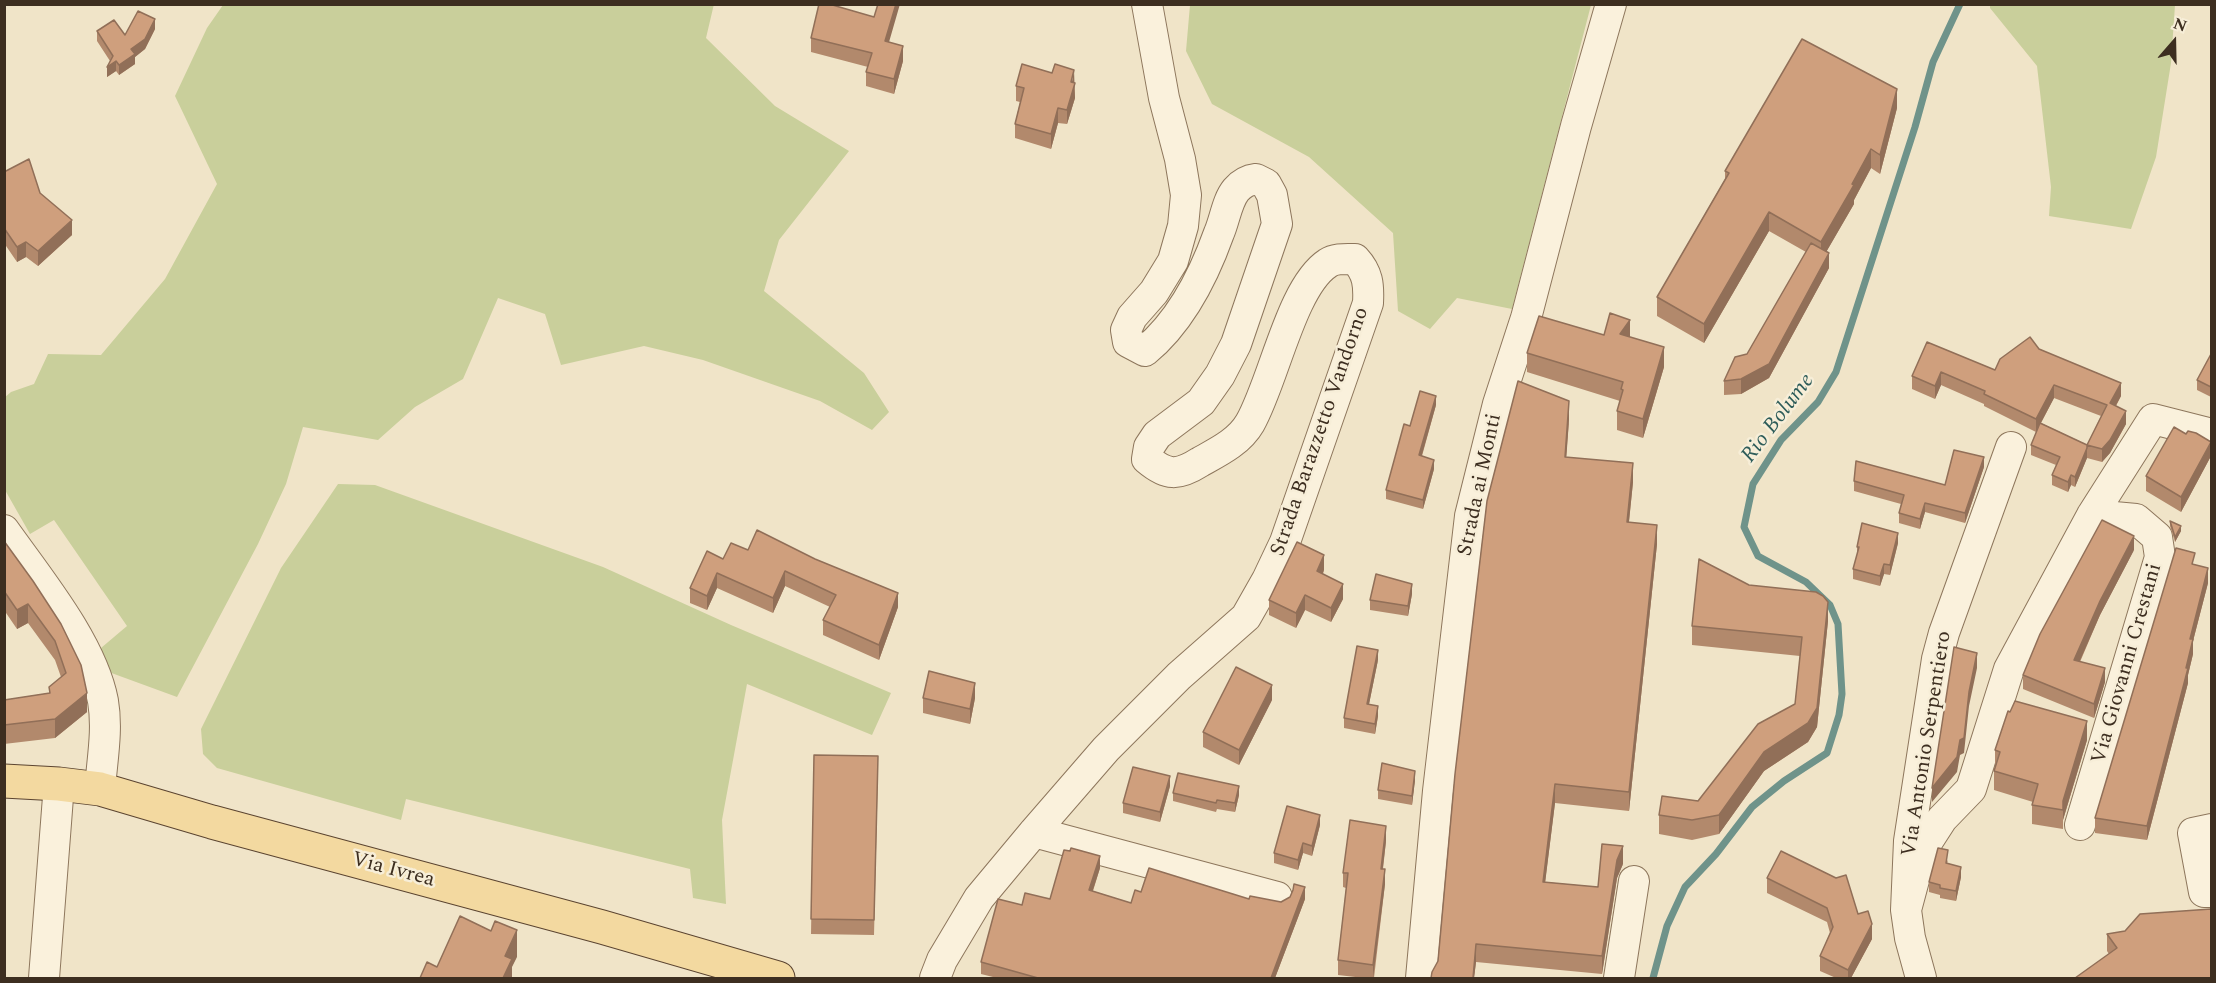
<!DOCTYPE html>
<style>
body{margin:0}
#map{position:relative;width:2216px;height:983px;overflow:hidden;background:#f0e4c8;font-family:Spectral,serif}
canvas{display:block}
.frame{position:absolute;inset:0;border:6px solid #3d2e20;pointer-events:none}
.north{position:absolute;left:2144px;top:12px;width:60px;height:60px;-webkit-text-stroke:4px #f7eed8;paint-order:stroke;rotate:20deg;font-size:16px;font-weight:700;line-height:24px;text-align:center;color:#3d2e20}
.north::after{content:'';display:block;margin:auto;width:21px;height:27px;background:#3d2e20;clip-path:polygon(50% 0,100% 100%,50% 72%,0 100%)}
</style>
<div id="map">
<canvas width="2216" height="983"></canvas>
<div class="frame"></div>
<div class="north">N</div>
</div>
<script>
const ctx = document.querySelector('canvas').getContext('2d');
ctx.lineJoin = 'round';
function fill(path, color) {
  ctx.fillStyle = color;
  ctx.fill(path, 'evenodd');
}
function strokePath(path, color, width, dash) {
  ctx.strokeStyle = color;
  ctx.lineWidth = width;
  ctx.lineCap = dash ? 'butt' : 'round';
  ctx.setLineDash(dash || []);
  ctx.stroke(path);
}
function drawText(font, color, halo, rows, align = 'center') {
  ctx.font = font + ' Spectral,serif';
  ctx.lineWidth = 5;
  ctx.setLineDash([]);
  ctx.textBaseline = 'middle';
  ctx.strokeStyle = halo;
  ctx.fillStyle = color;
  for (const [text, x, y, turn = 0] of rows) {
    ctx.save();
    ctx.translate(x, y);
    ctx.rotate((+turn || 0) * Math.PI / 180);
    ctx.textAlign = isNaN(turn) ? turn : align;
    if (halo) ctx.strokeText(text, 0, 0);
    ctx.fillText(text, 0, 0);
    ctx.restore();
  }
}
fill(new Path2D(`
 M714 4 706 38 775 106 849 151 779 240 764 291 864 373 889 412 872 430 820 401 703 360 644 346 561 365 545 314 498 298 463 379 415 407 378 440 303 427 286 484 258 544 177 697 106 671 101 648 127 626 54 520 30 534 5 490 4 398 11 392 34 384 48 354 101 355 165 279 217 184 175 96 207 28 223 5Z
 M1190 5H1591L1512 309 1457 298 1430 329 1398 311 1393 233 1309 157 1212 104 1186 51Z
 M1990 5H2175L2171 63 2156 157 2131 229 2049 216 2051 187 2037 66 1990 8Z
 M338 484 375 485 603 567 731 625 891 693 872 735 747 684 722 820 726 904 693 898 690 869 406 799 401 820 217 768 203 754 201 729 281 568Z`), '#c9cf9b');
strokePath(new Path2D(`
 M1653 978 1667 926 1685 887 1716 854 1752 807 1784 781 1827 753 1839 715 1842 694 1838 624 1830 605 1806 582 1758 556 1744 527 1753 484 1781 440 1818 402 1836 372 1915 127 1933 62 1960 4`), '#6f938a', 7);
const minor = new Path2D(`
 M4 530C38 578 92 643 103 701 108 730 102 760 100 789
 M2080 825 2160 557 2157 537 2136 519 2092 515
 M2212 829 2193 833 2204 892H2212
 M1034 832 1277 897
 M1906 910 1922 850 1942 819 1971 789 2009 669 2092 515 2153 419 2212 434
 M44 978 59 784
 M935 978 942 960 979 898 1034 832 1106 749 1179 676 1246 617 1267 580 1285 542 1368 303C1369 285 1368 273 1355 259 1346 259 1335 258 1328 263 1291 287 1274 381 1250 423 1239 442 1218 452 1200 462 1178 476 1167 476 1147 459L1149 447 1157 435 1201 402 1220 375 1236 344 1277 224 1272 195 1266 184 1256 179C1248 180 1242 183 1236 190 1227 201 1225 219 1219 233 1204 275 1180 322 1145 351L1128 342 1126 330 1132 317 1154 292 1173 261 1183 226 1186 195 1180 159 1164 98 1147 4
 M1421 978 1438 791 1470 516 1498 404 1526 318 1576 126 1611 4
 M1619 978 1634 881
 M1921 978 1910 938 1906 910 1909 841 1937 659 1944 633 2011 447`);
const major = new Path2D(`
 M4 781 59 784 100 789 212 822 602 927 778 978`);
strokePath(minor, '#8d765c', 32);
strokePath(major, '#5b4430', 35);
strokePath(minor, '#faf1dc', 30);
strokePath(major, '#f3d9a0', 33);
fill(new Path2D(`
 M155 29 145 49 135 57V64L119 75 116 71 107 77 110 61 97 41V31L125 35Z
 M811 38 889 42 903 61 894 94 866 86V72L868 67 811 52Z
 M1074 83 1075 98 1067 124 1058 123 1051 149 1015 138V124L1020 102 1016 101V86Z
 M1897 108 1880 174 1871 168 1854 200V204L1826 252 1829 268 1769 378 1741 394 1724 395V381L1747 354 1806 252 1769 231 1704 343 1657 316V297L1725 179V171Z
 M4 172 40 193 72 235 38 266 26 257 17 262 4 243Z
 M1604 335 1630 337 1664 367 1643 438 1617 430V411L1620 401 1527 372V353Z
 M1927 342 1995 370 2039 349 2121 396 2116 406 2126 424 2110 453 2102 462 2087 458 2075 487 2071 485 2068 492 2052 485V475L2056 465 2031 455V445L2036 432 1984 406V404L1941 385 1935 399 1912 389V376ZM2054 398 2101 416 2087 445 2041 423Z
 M2211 355V397L2197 390V380Z
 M1436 405 1422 456 1434 469 1423 509 1386 499V490L1410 426Z
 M1569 420 1566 458 1633 482 1629 522 1657 544 1629 811 1555 803 1545 882 1598 887 1623 864 1617 878 1602 974 1476 962 1474 978H1431L1438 961Z
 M2211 456 2181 512 2146 491V476Z
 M1984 467 1965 523 1925 512 1920 529 1899 523V513L1901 504 1854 491V481L1945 485Z
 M2170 521 2181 531 2175 542 2170 526Z
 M4 541 33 581 87 712 55 738 4 744V700L49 693V687L61 677 55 660 28 623 17 629 4 610Z
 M1898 543 1890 575 1884 574 1880 586 1853 579V569L1857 557V547Z
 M748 550 898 607 879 660 823 635V620L830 607 785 586 773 613 717 588 707 610 690 603V588L723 559Z
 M2134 550 2100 615 2080 662 2105 682 2094 718 2023 689V675Z
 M2195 564 2208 583 2193 641V654L2188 675V683L2147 840 2095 833V818Z
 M1324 570 1323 574 1343 599 1331 622 1305 610 1296 628 1269 615V600Z
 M1749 585 1828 621 1817 727 1808 742 1764 771 1719 834 1692 840 1659 834V815L1698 801 1795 704 1800 656 1692 645V626Z
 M1412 594 1408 616 1370 610V600Z
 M1378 660 1369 704 1378 716 1375 734 1344 728V718Z
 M923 698H975L970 724 923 713Z
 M1272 700 1239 765 1203 747V732Z
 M2087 740 2063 820V829L2032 824V805L2033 802 1994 790V771L1995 766V750Z
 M814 755 878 771 874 935 811 934Z
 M1415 780 1412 805 1378 799V790Z
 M1170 786 1160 822 1123 813V803Z
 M1173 793 1239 795 1235 812 1217 809 1216 812 1173 801Z
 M1320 825 1312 856 1303 853 1298 870 1274 863V853Z
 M1386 841 1383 869 1385 884 1374 978H1364L1338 975V960L1346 888 1343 887V873Z
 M1948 860 1947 864 1961 877 1956 901 1940 898V895L1929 892V882Z
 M1100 868 1093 891 1131 903 1141 892 1281 902 1305 899 1275 978H997L981 974V962L1022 905 1050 899Z
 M1767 878 1858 914 1872 939 1851 978H1836L1820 971V956L1830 933 1827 922 1767 893Z
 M2211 909 2109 954 2107 951V934L2125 931Z`), '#b2896c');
fill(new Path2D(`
 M896 4H900L885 56V41Z
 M155 19V29L145 49 135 57V64L119 75V65Z
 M903 46V61L894 94V79Z
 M116 61V71L107 77V67Z
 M1074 70 1075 98 1067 124V110Z
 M1897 89V108L1880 174V155Z
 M1058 108V123L1051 149V134Z
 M1871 149V168L1854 200V204L1821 261V242Z
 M1769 212V231L1704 343V324Z
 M72 220V235L38 266V251Z
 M26 242V257L17 262V247Z
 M1829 253V268L1769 378 1741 394V379Z
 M1630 320V339L1620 334Z
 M1664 347V367L1643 438V419Z
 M1941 372V385L1935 399V386Z
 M2121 383V396L2110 416V403Z
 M2054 385V398L2036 432V419Z
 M1436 396V405L1419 465V455Z
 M1569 401V420L1565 476V457Z
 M2126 411V424L2110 453 2102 462V449Z
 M2211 442V456L2181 512V497Z
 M2087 448V458L2075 487V477Z
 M1984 457V467L1965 523V513Z
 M1434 460V469L1423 509V500Z
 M1633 463V482L1627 540V522Z
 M2071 475V485L2068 492V482Z
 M1925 503V512L1920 529V519Z
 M1657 525V544L1629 811V792Z
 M2181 526V531L2175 542V537Z
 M1898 533V543L1890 575V565Z
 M2134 536V550L2100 615 2074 674V660L2100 601Z
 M1324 555V570L1317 586V571Z
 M1884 564V574L1880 586V576Z
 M2208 568V583L2193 641V654L2188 675V683L2147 840V826L2190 639Z
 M785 571V586L773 613V598Z
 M717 573V588L707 610V596Z
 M1343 584V599L1331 622V608Z
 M1412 584V594L1408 616V606Z
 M898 593V607L879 660V645Z
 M1305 595V610L1296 628V613Z
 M1828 602V621L1817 727 1808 742 1764 771 1719 834V815L1764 752 1808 723Z
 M28 604V623L17 629V610Z
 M1378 650V660L1367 714V704Z
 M1977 653V668L1969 706 1964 753 1960 755 1957 772 1932 802V788L1969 692Z
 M2105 668V682L2094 718V704Z
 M975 683V698L970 724V709Z
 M1272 685V700L1239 765V750Z
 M87 693V712L55 738V719Z
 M1378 706V716L1375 734V724Z
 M2087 721V740L2063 820V829V801Z
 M1415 771V780L1412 805V796Z
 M1170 776V786L1160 822V812Z
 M1555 784V803L1543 900V882Z
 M1239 786V795L1235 812V803Z
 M1320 815V825L1312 856V846Z
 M1386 826V841L1381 883V869Z
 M1303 843V853L1298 870V860Z
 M1623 846V864L1617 878 1602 974V956L1617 860Z
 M1100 856V868L1089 902V890Z
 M1961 867V877L1956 901V891Z
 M1385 869V884L1373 978V965Z
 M1305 887V899L1275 978H1271Z
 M1872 924V939L1851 978H1848V970Z
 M517 930V957L512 967V978H503L505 956Z
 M1476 944V962L1474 978H1473Z`), '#916f58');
const building = new Path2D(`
 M819 4H829L874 17 878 4H896L885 41 903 46 894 79 866 72 872 53 811 38Z
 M138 11 155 19 145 39 131 49 135 54 119 65 116 61 107 67 113 56 97 31 114 20 125 35Z
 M1802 39 1897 89 1880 155 1871 149 1852 184 1854 185 1821 242 1769 212 1704 324 1657 297 1729 173 1725 171Z
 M1022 64 1052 73 1055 64 1074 70 1071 82 1075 83 1067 110 1058 108 1051 134 1015 124 1024 88 1016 86Z
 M29 159 40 193 72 220 38 251 26 242 17 247 4 228V172Z
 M1811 243 1829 253 1769 364 1741 379 1724 381 1735 357 1747 354Z
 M1610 313 1630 320 1620 334 1664 347 1643 419 1617 411 1623 390 1621 389 1623 382 1527 353 1539 316 1604 335Z
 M2030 337 2039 349 2121 383 2110 403 2126 411 2110 440 2102 449 2087 445 2107 405 2054 385 2036 419 1984 394 1985 391 1941 372 1935 386 1912 376 1927 342 1995 370 2000 359Z
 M2211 354V387L2197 380Z
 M1518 381 1569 401 1565 457 1633 463 1627 522 1657 525 1629 792 1555 784 1543 882 1598 887 1602 844 1623 846 1617 860 1602 956 1476 944 1473 978H1431L1432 972 1438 961 1455 774 1487 501Z
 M1420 391 1436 396 1419 455 1434 460 1423 500 1386 490 1404 424 1410 426Z
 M2040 423 2087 445V448L2075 477 2071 475 2068 482 2052 475 2060 457 2031 445Z
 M2174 427 2186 434 2188 431 2196 433 2211 442 2181 497 2146 476Z
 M1954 450 1984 457 1965 513 1925 503 1920 519 1899 513 1904 495 1854 481 1856 461 1945 485Z
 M2102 520 2134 536 2100 601 2074 660 2105 668 2094 704 2023 675 2040 634Z
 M2170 521 2181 526 2175 537Z
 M1862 523 1898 533 1890 565 1884 564 1880 576 1853 569 1859 547H1857Z
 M757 530 815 559 898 593 879 645 823 620 836 595 785 571 773 598 717 573 707 596 690 588 707 551 723 559 731 543 748 550Z
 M4 541 33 581 61 624 81 665 87 693 55 719 4 725V700L50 693 49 687 66 673 55 641 28 604 17 610 4 591Z
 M1297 542 1324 555 1317 571 1343 584 1331 608 1305 595 1296 613 1269 600Z
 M2176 548 2195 553 2192 564 2208 568 2190 639H2193L2186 668H2188L2147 826 2095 818Z
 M1699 559 1749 585 1816 592 1823 596 1828 602 1817 708 1808 723 1764 752 1719 815 1692 820 1659 815 1662 796 1698 801 1758 724 1795 704 1802 637 1692 626Z
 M1376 574 1412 584 1408 606 1370 600Z
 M1357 646 1378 650 1367 704 1378 706 1375 724 1344 718Z
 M1954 647 1977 653 1969 692 1964 738 1960 740 1957 757 1932 788Z
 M1236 667 1272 685 1239 750 1203 732Z
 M929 671 975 683 970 709 923 698Z
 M2015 701 2087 721 2063 801V810L2032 805 2038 784 1994 771 2000 752 1995 750 2008 711 2010 712Z
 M814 755 878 756 874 920 811 919Z
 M1382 763 1415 771 1412 796 1378 790Z
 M1133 767 1170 776 1160 812 1123 803Z
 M1178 773 1239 786 1235 803 1217 800 1216 803 1173 793Z
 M1287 806 1320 815 1312 846 1303 843 1298 860 1274 853Z
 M1350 820 1386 826 1381 869H1385L1373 965 1338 960 1348 873H1343Z
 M1071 848 1100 856 1089 890 1131 903 1135 890 1141 892 1149 868 1249 899 1250 896 1281 902 1290 897 1293 890 1294 884 1305 887 1271 978H1038L981 962 998 899 1022 905 1025 893 1050 899 1064 850 1070 851Z
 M1938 848 1948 850 1946 863 1961 867 1956 891 1940 888V885L1929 882Z
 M1781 851 1836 878 1846 875 1858 914 1868 911 1872 924 1848 970 1820 956 1833 927 1827 908 1767 878Z
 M2211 909V978H2075L2117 948 2107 934 2125 931 2140 914Z
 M460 916 491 931 495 921 517 930 505 956 512 959 503 978H420L427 962 437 967Z`);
fill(building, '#cf9f7d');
strokePath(building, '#916f58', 1.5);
drawText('21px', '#3d2e20', '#f7eed8', [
 ["Strada Barazzetto Vandorno",1321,432,-71],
 ["Strada ai Monti",1481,485,-78],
 ["Via Giovanni Crestani",2128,664,-74],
 ["Via Antonio Serpentiero",1928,744,-81],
 ["Via Ivrea",393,871,15]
]);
drawText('italic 22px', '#2f5d5a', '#f7eed8', [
 ["Rio Bolume",1779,419,-53]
]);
</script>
